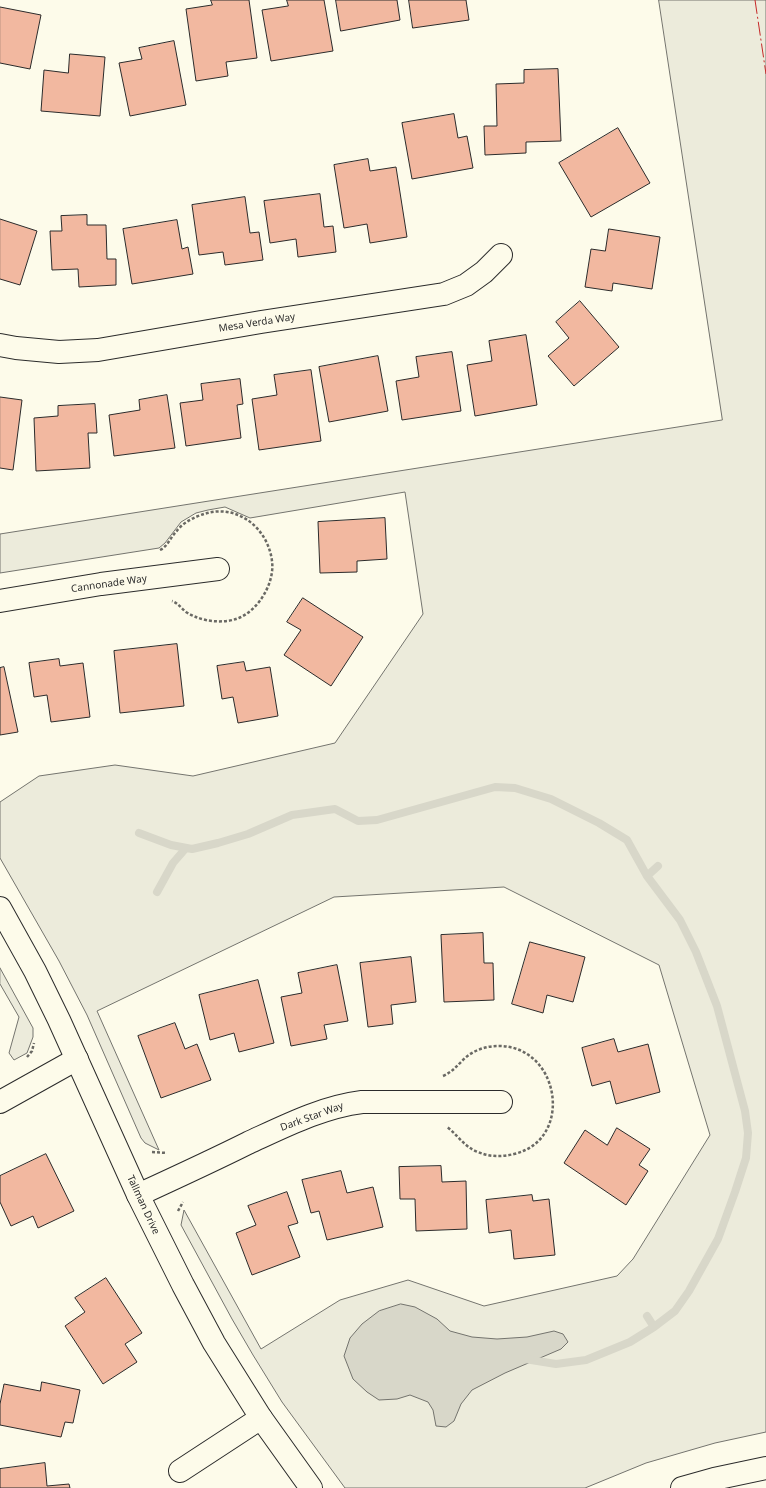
<!DOCTYPE html>
<style>
body{margin:0}
canvas{display:block;background:#fdfbea}
</style>
<canvas width="766" height="1488"></canvas>
<script>
const ctx = document.querySelector('canvas').getContext('2d');
ctx.lineJoin = 'round';
function fill(path, color) {
  ctx.fillStyle = color;
  ctx.fill(path, 'evenodd');
}
function strokePath(path, color, width, dash) {
  ctx.strokeStyle = color;
  ctx.lineWidth = width;
  ctx.lineCap = dash ? 'butt' : 'round';
  ctx.setLineDash(dash || []);
  ctx.stroke(path);
}
function drawText(font, color, halo, rows, align = 'center') {
  ctx.font = font + ' "Noto Sans",sans-serif';
  ctx.lineWidth = 3;
  ctx.setLineDash([]);
  ctx.textBaseline = 'middle';
  ctx.strokeStyle = halo;
  ctx.fillStyle = color;
  for (const [text, x, y, turn = 0] of rows) {
    ctx.save();
    ctx.translate(x, y);
    ctx.rotate((+turn || 0) * Math.PI / 180);
    ctx.textAlign = isNaN(turn) ? turn : align;
    if (halo) ctx.strokeText(text, 0, 0);
    ctx.fillText(text, 0, 0);
    ctx.restore();
  }
}
const green = new Path2D(`
 M659 0H766V1432L715 1443 646 1463 585 1488H345L282 1402 253 1355 232 1319 181 1225 184 1210 261 1349 340 1300 408 1280 484 1306 617 1276 633 1259 710 1135 659 965 504 887 334 897 97 1011 159 1150 145 1143 141 1138 87 1015 59 961 0 858V802L39 776 115 765 193 776 335 743 423 614 405 492 250 518 225 507 208 510 196 513 181 522 165 543 159 548 0 573V534L722 420Z
 M0 968 33 1028V1037L27 1053 14 1060 9 1053 19 1017 0 984Z`);
fill(green, '#ecebdb');
strokePath(green, '#74746e', 1);
const water = new Path2D(`
 M401 1304 415 1307 437 1319 450 1331 472 1337 497 1339 527 1337 554 1331 563 1334 568 1342 561 1349 505 1373 472 1390 461 1404 454 1421 446 1427 436 1426 433 1410 428 1402 410 1395 397 1399 379 1400 367 1392 353 1379 344 1356 350 1338 362 1324 379 1311Z`);
fill(water, '#d8d7c9');
strokePath(water, '#74746e', 1);
strokePath(new Path2D(`
 M139 833 171 845 192 849 218 843 248 834 292 815 335 809 358 821 377 820 495 787 515 788 551 799 599 823 627 840 647 876
 M157 892 173 863 186 848
 M647 1316 654 1327
 M525 1359 556 1364 586 1360 630 1342 654 1327 675 1311 689 1291 718 1239 735 1192 746 1158 748 1133 745 1111 717 1006 696 952 680 920 647 876 658 866`), '#d8d7c9', 8);
const building = new Path2D(`
 M211 0H249L257 58 226 62 228 76 196 81 186 9 212 5Z
 M287 0H324L333 51 271 61 262 10 288 6Z
 M336 0H397L400 20 341 31Z
 M409 0H466L469 20 413 28Z
 M0 7 41 15 30 69 0 63Z
 M174 41 186 105 130 116 119 63 142 59 139 48Z
 M70 54 105 57 100 116 41 111 44 70 68 73Z
 M558 69 561 141 526 142V153L485 155 484 126H497L496 84 524 83V70Z
 M454 114 458 138 467 136 473 168 412 179 402 123Z
 M618 128 650 183 591 217 559 163Z
 M368 159 370 171 396 167 407 237 370 243 367 224 344 228 334 165Z
 M320 194 324 227 333 226 336 252 298 257 296 239 270 243 264 201Z
 M245 197 250 233 259 232 263 260 225 265 223 252 199 255 192 205Z
 M87 215V225H106L107 259H116V285L79 287 78 269 52 270 50 231H62L61 216Z
 M0 219 37 231 20 285 0 279Z
 M177 220 182 249 188 247 193 274 132 284 123 229Z
 M609 229 660 237 652 289 613 283 612 291 585 287 591 249 605 251Z
 M580 301 619 347 574 386 548 356 569 338 556 322Z
 M526 335 537 405 475 416 467 365 492 361 489 341Z
 M452 352 461 411 402 420 396 381 419 377 416 357Z
 M378 356 388 411 329 422 319 367Z
 M311 370 321 441 259 450 252 399 277 395 274 375Z
 M240 379 243 404 237 405 241 438 186 446 180 403 203 400 201 384Z
 M167 395 175 448 114 456 109 415 140 410 139 400Z
 M0 397 22 400 13 470 0 468Z
 M95 404 97 433H88L90 468 36 471 34 418 58 416V406Z
 M385 518 387 559 357 561V572L320 573 318 522Z
 M303 598 363 637 331 686 284 655 301 630 287 622Z
 M177 644 184 706 120 713 114 651Z
 M59 659 60 666 83 663 90 717 51 722 47 695 34 697 29 663Z
 M244 662 246 671 270 667 278 716 238 723 233 697 222 699 217 666Z
 M4 667 18 732 0 735V668Z
 M483 933 484 963H493L494 1000 444 1002 441 935Z
 M530 942 585 957 573 1002 547 995 543 1013 512 1004Z
 M411 957 416 1002 391 1005 393 1024 368 1027 360 963Z
 M337 965 348 1021 324 1025 327 1039 291 1046 281 997 302 993 298 973Z
 M258 980 274 1043 239 1052 234 1033 210 1040 199 995Z
 M175 1023 185 1049 197 1044 211 1080 161 1098 138 1036Z
 M614 1039 618 1052 648 1044 660 1092 616 1104 610 1081 592 1086 582 1048Z
 M617 1128 650 1149 639 1165 648 1171 626 1205 564 1163 585 1130 607 1145Z
 M46 1154 74 1211 38 1228 33 1216 11 1226 0 1202V1176Z
 M441 1166 442 1182 466 1181 467 1229 416 1231 415 1199H400L399 1167Z
 M341 1171 347 1193 373 1187 383 1227 327 1240 319 1211 311 1213 302 1180Z
 M287 1192 298 1223 288 1226 300 1257 252 1275 236 1233 256 1225 248 1206Z
 M532 1195 533 1201 549 1199 555 1255 514 1259 511 1230 489 1233 486 1200Z
 M106 1278 142 1333 125 1344 137 1362 103 1384 65 1326 85 1312 75 1298Z
 M42 1382 80 1390 73 1423 65 1422 61 1437 0 1425V1404L4 1384 40 1391Z
 M45 1463 47 1486 69 1484 70 1488H0V1469Z`);
fill(building, '#f2b8a0');
strokePath(building, '#2b2b2b', 1);
const street = new Path2D(`
 M0 345 16 348 59 352 98 350 261 322 444 294 466 285 484 272 501 255
 M0 601 101 584 218 569
 M0 1102 77 1059
 M138 1195C175 1178 212 1161 248 1143 285 1126 322 1107 362 1102H501
 M180 1471 261 1418`);
const secondary = new Path2D(`
 M0 908 35 971 59 1020 138 1195 183 1285 214 1343 261 1418 311 1488
 M682 1488 714 1479 766 1468`);
strokePath(street, '#2b2b2b', 24);
strokePath(secondary, '#2b2b2b', 24);
strokePath(new Path2D(`
 M160 550C168 546 170 538 176 532 182 523 194 517 204 514 237 503 268 528 272 561 275 583 258 612 236 619 227 622 215 622 206 620 198 618 192 616 186 612 181 608 178 603 172 601
 M27 1057 32 1051 34 1043
 M443 1076C452 1072 456 1067 462 1061 471 1051 485 1046 498 1046 560 1045 575 1140 514 1154 502 1157 489 1157 478 1152 464 1147 458 1135 447 1127
 M152 1152 167 1153
 M178 1211 183 1202`), '#6a6964', 2.5, [3, 2]);
strokePath(street, '#fdfbea', 22);
strokePath(secondary, '#fdfbea', 22);
strokePath(new Path2D(`
 M755 0 766 74`), '#c62828', 1, [14, 3, 2, 3]);
drawText('10px', '#2b2b2b', '#fdfbea', [
 ["Mesa Verda Way",257,323,-9],
 ["Cannonade Way",109,584,-8],
 ["Dark Star Way",312,1117,-20],
 ["Tallman Drive",143,1205,65]
]);
</script>
